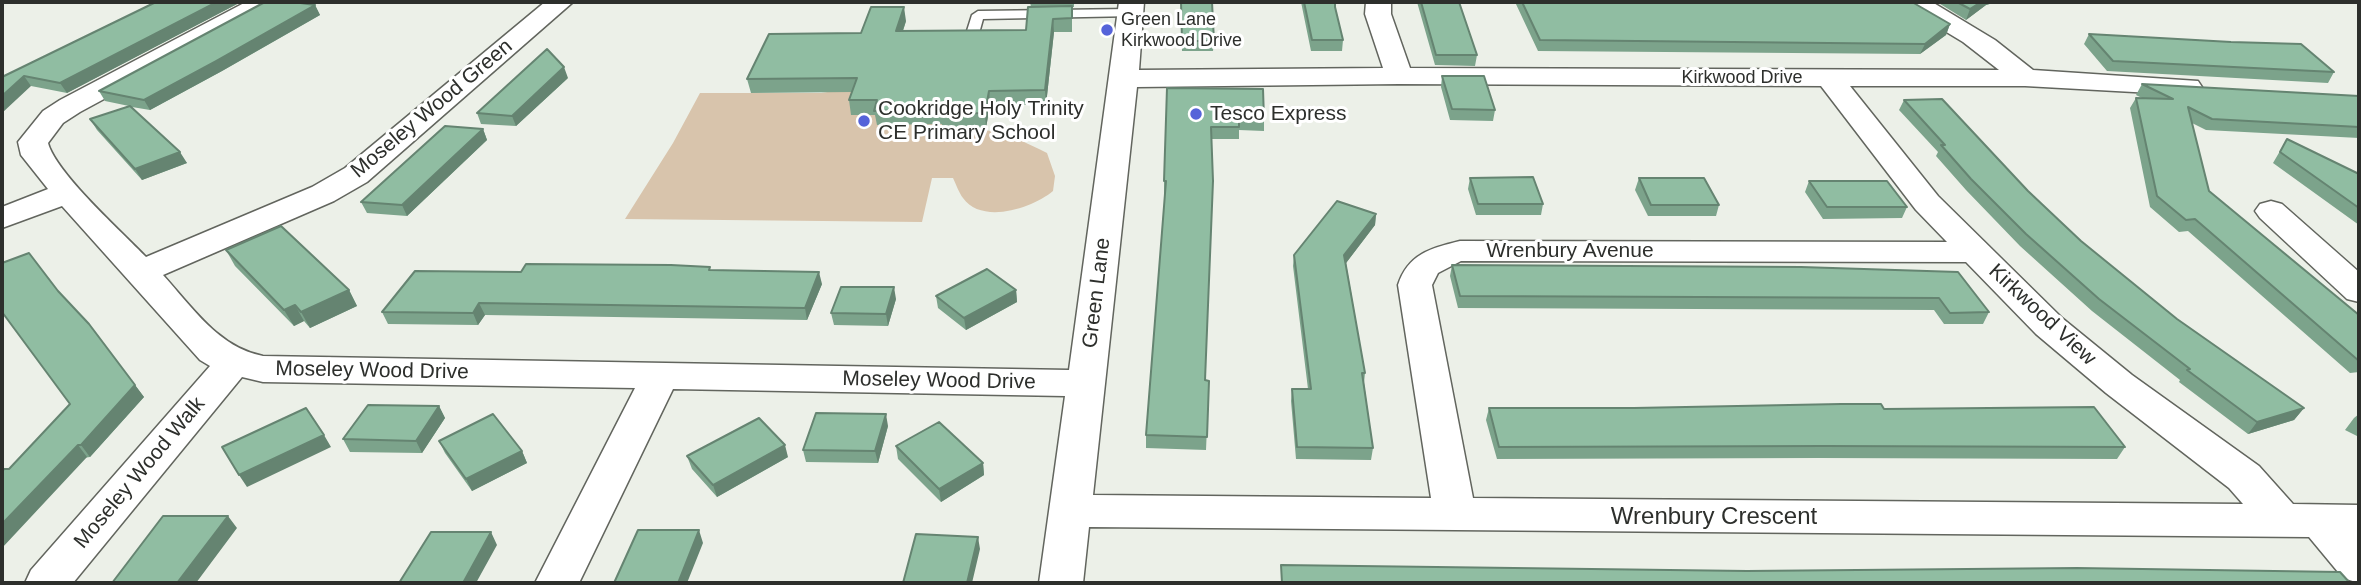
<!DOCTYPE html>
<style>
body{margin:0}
#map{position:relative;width:2361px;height:585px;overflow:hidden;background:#ecf0e8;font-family:Arial,sans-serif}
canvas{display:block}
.frame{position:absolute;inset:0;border:4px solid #2d2f2c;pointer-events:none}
</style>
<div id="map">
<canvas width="2361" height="585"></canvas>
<div class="frame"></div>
</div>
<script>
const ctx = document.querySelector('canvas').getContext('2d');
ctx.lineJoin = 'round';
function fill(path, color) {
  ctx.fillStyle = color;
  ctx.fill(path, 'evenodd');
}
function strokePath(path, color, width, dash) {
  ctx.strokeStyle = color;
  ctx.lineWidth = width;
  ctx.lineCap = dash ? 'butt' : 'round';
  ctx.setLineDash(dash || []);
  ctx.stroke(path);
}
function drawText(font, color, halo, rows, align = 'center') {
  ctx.font = font + ' Arial,sans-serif';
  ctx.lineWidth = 6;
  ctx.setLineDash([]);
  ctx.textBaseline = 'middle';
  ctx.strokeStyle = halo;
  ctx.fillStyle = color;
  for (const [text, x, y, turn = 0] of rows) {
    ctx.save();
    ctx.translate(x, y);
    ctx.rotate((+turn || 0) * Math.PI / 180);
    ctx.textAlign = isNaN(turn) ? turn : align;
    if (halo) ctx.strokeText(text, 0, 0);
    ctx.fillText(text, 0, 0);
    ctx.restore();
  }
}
fill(new Path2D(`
 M861 87 946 111 940 140H950L952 128C995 128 1009 134 1047 153L1055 176 1053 191C1033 208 982 225 963 198 959 193 956 184 953 178H932L922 222 625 219 673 143 700 93H821Z`), '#d8c4ac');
const lane = new Path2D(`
 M1130 9 1135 10V16L983 19 978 37H968L966 34 972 15 978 11Z`);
const street = new Path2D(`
 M246 2H278L274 7 80 112 63 123 48 143C56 173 122 232 146 257L312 187 345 168 545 2H573L367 182 334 201 163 275C192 307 219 348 263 356L1069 370 1119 2H1144L1139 70 1383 68 1365 14 1366 2H1391V14L1410 68 1999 70 1963 42 1905 7 1901 2H1932L1995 40 2033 70 2198 81 2202 87 2198 93 2188 95 2025 86H1850L1938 196 2062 318 2132 375 2259 466 2293 504 2359 505V583L2343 578 2309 537 1089 527 1083 583H1039L1065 396 673 389 579 583H535L635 388 263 382 242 377 73 583H25L31 570 210 366 200 360 62 206 2 228V207L48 189 21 155 18 142 43 111 60 100ZM1399 84 1821 86 1916 210 1947 242 1460 241C1431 248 1408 254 1398 285L1431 498 1093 495 1137 87ZM1461 261 1966 262 2036 334 2106 393 2229 488 2243 504 1473 498 1432 285 1438 273Z
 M2271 201 2282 204 2359 272V302L2347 299 2260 218 2255 211 2260 204Z`);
strokePath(lane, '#62655e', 3);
strokePath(street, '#62655e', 3);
fill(lane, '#fff');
fill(street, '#fff');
fill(new Path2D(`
 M1030 2H1074V7H1072V32H1054L1046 105H990L986 128 942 129V124L877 125 875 115H851L849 100 852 92 751 93 747 79 861 33 906 21 903 31 1026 30 1031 7Z
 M1181 2 1214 41 1213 51H1182Z
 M1301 2H1335V7L1343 40 1342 51H1311Z
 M1417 2H1459L1477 55 1475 66 1435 65Z
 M1515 2H1912L1950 24 1946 35 1920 54 1538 51Z
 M1937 2H1994L1993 3 1986 5 1966 20Z
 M239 3 67 93 31 86 2 77Z
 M315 5 320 15 222 71 150 110 132 107 187 163 142 180 97 130 90 119 129 106 105 101 99 91Z
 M2089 34 2334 72 2328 83 2107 71 2084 44Z
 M1442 76 1495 110 1493 121 1450 120 1441 87Z
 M568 78 516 126 481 124 477 113Z
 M2142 84 2359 96V138L2206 130 2192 123 2209 191 2359 315V372L2350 373 2188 231 2179 232 2150 207 2130 108 2136 98H2142L2136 95Z
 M1167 88 1264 119V131L1239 130V139H1212L1205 380 1209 381 1206 450 1146 448V435L1165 194H1164V181Z
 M1904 100 2028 191 2081 241 2177 319 2304 408 2294 420 2248 434 2179 382 2180 380 2092 311 2020 246 1966 190 1936 156 1938 152 1899 110Z
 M483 129 487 140 407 216 367 213 361 202Z
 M2287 139 2359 174V225L2273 163Z
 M1470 178 1543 204 1541 215H1476L1468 189Z
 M1639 178 1719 205 1716 216H1648L1635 190Z
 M1809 181 1907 207 1902 218 1823 219 1805 192Z
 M1376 214 1375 225 1346 263 1365 373 1364 383 1373 448 1371 460 1296 459 1291 401 1292 389H1308L1293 266 1294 255Z
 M226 250 349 290 357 306 310 328 304 321 294 326 235 266Z
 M1452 265 1958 272 1989 312 1983 324H1944L1934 310 1458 308 1450 276Z
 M711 270 822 284 807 320 485 315 478 325 388 324 382 312 521 272Z
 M1016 290 1017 302 966 330 938 308 936 296Z
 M58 291 135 385 144 397 90 457 9 469 70 404Z
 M896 299 888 326 834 325 831 313Z
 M439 406 445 418 422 453 350 452 343 439Z
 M1489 408 1884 409 2125 447 2117 459 1818 458 1497 459 1486 420Z
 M2359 414V437L2345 430 2354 418Z
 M888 426 878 463 806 462 803 450Z
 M439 441 522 451 527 463 472 491 445 453Z
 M896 446 983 463 984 475 941 502 898 459Z
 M687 456 788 457 717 497 692 469Z`), '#7ca38b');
fill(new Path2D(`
 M217 2H238L239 3 67 93 60 83Z
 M1981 2H1994L1993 3 1986 5 1966 20 1970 9Z
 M315 5 320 15 222 71 150 110 144 100Z
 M904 7 906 21 898 45 896 31Z
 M1053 19 1054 32 1046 105 1045 90Z
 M1950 24 1946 35 1920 54 1925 44Z
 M564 67 568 78 516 126 512 116Z
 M24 76 31 86 2 113V96Z
 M989 91 990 105 986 128 985 113Z
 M483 129 487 140 407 216 402 205Z
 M180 152 187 163 142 180 135 169Z
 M1376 214 1375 225 1343 267 1344 255Z
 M819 272 822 284 807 320 805 308Z
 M894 287 896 299 888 326 886 314Z
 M349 290 357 306 310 328 301 312Z
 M1016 290 1017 302 966 330 964 318Z
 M479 303 485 315 478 325 473 313Z
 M295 305 304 321 294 326 284 310Z
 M135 385 144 397 90 457 81 445Z
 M439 406 445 418 422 453 416 441Z
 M2304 408 2294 420 2248 434 2257 422Z
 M886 414 888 426 878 463 875 451Z
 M324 435 331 447 247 487 239 475Z
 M78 445 87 457 2 548V524Z
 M785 445 788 457 717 497 713 485Z
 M522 451 527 463 472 491 466 479Z
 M983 463 984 475 941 502 939 489Z
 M228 516 237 528 196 583H177Z
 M699 530 703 543 687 583H678Z
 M491 532 497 545 476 583H463Z
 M978 537 980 549 972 583H967Z`), '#658471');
const building = new Path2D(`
 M156 2H217L60 83 24 76 2 96V77Z
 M265 2H293L315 5 216 61 144 100 99 91Z
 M1181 2H1212L1214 41H1182Z
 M1304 2H1335V7L1343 40H1312Z
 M1421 2H1459L1477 55H1436Z
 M1522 2H1912L1950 24 1925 44 1540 40Z
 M1957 2H1981L1970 9Z
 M1072 6V18L1053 19 1045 90 989 91 985 113 940 114 941 109 874 111 877 100H849L857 78 747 79 769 34 861 33 871 7H904L896 31 1026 30 1028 7Z
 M2089 34 2231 42 2301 44 2334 72 2113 61Z
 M547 49 564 67 512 116 477 113Z
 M1442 76H1484L1495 110 1452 109Z
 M2142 84 2359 96V127L2212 119 2188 107 2209 191 2359 315V361L2195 219 2186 220 2157 196 2136 98 2173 99Z
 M1167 88 1263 89 1264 119 1239 118V127H1211L1213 181 1205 380 1209 381 1207 437 1146 435 1166 181H1164Z
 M1942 99 2028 191 2081 241 2177 319 2304 408 2257 422 2187 370 2190 369 2099 299 2026 234 1971 179 1941 145H1945L1904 100Z
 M130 106 180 152 135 169 90 119Z
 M445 126 483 129 402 205 361 202Z
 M2287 139 2359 174V208L2280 152Z
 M1533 177 1543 204H1478L1470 178Z
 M1639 178H1704L1719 205H1651Z
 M1809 181H1887L1907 207H1827Z
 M1337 201 1376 214 1344 255 1365 373H1362L1373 448 1297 447 1292 389H1311L1294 255Z
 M281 226 349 290 301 312 295 305 284 310 226 250Z
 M29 253 58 291 89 324 135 385 81 445H78L2 524V472L4 469H9L70 404 2 312V263Z
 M526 264 671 265 710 267 709 270 819 272 805 308 479 303 473 313 382 312 415 271 521 272Z
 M1452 265 1801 267 1958 272 1989 312 1950 313 1939 298 1460 296Z
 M987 269 1016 290 964 318 936 296Z
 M841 287H894L886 314 831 313Z
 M1841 404H1881L1884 409 2094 407 2125 447 1824 446 1499 447 1489 408H1634Z
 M368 405 439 406 416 441 343 439Z
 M306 408 324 435 239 475 222 447Z
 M816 413 886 414 875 451 803 450Z
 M493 414 522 451 466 479 439 441Z
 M759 418 785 445 713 485 687 456Z
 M939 422 983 463 939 489 896 446Z
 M163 516H228L177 583H112Z
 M638 530H699L678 583H614Z
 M431 532H491L463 583H399Z
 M916 534 978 537 967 583H903Z
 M1281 565 1747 571 2077 568 2340 572 2350 583H1282Z`);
fill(building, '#90bda2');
strokePath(building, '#658471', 2);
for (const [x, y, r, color] of [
 [1107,30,7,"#5563d9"],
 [1196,114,7,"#5563d9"],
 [864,121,7,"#5563d9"]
]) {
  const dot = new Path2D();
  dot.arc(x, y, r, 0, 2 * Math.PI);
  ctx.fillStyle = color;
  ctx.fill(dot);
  strokePath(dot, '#fff', 2.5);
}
drawText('18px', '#2d2f2c', '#fff', [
 ["Green Lane",1121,20],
 ["Kirkwood Drive",1121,41]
], 'left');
drawText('18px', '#2d2f2c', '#fff', [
 ["Kirkwood Drive",1742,78]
]);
drawText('21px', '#2d2f2c', '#fff', [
 ["Moseley Wood Green",432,109,-40],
 ["Wrenbury Avenue",1570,251],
 ["Green Lane",1097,293,-83],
 ["Kirkwood View",2042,315,43],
 ["Moseley Wood Drive",372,371,1],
 ["Moseley Wood Drive",939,381,1],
 ["Moseley Wood Walk",140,473,-50]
]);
drawText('21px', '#2d2f2c', '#fff', [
 ["Cookridge Holy Trinity",878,109],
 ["CE Primary School",878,133],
 ["Tesco Express",1210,114]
], 'left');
drawText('24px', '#2d2f2c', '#fff', [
 ["Wrenbury Crescent",1714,517]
]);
</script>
